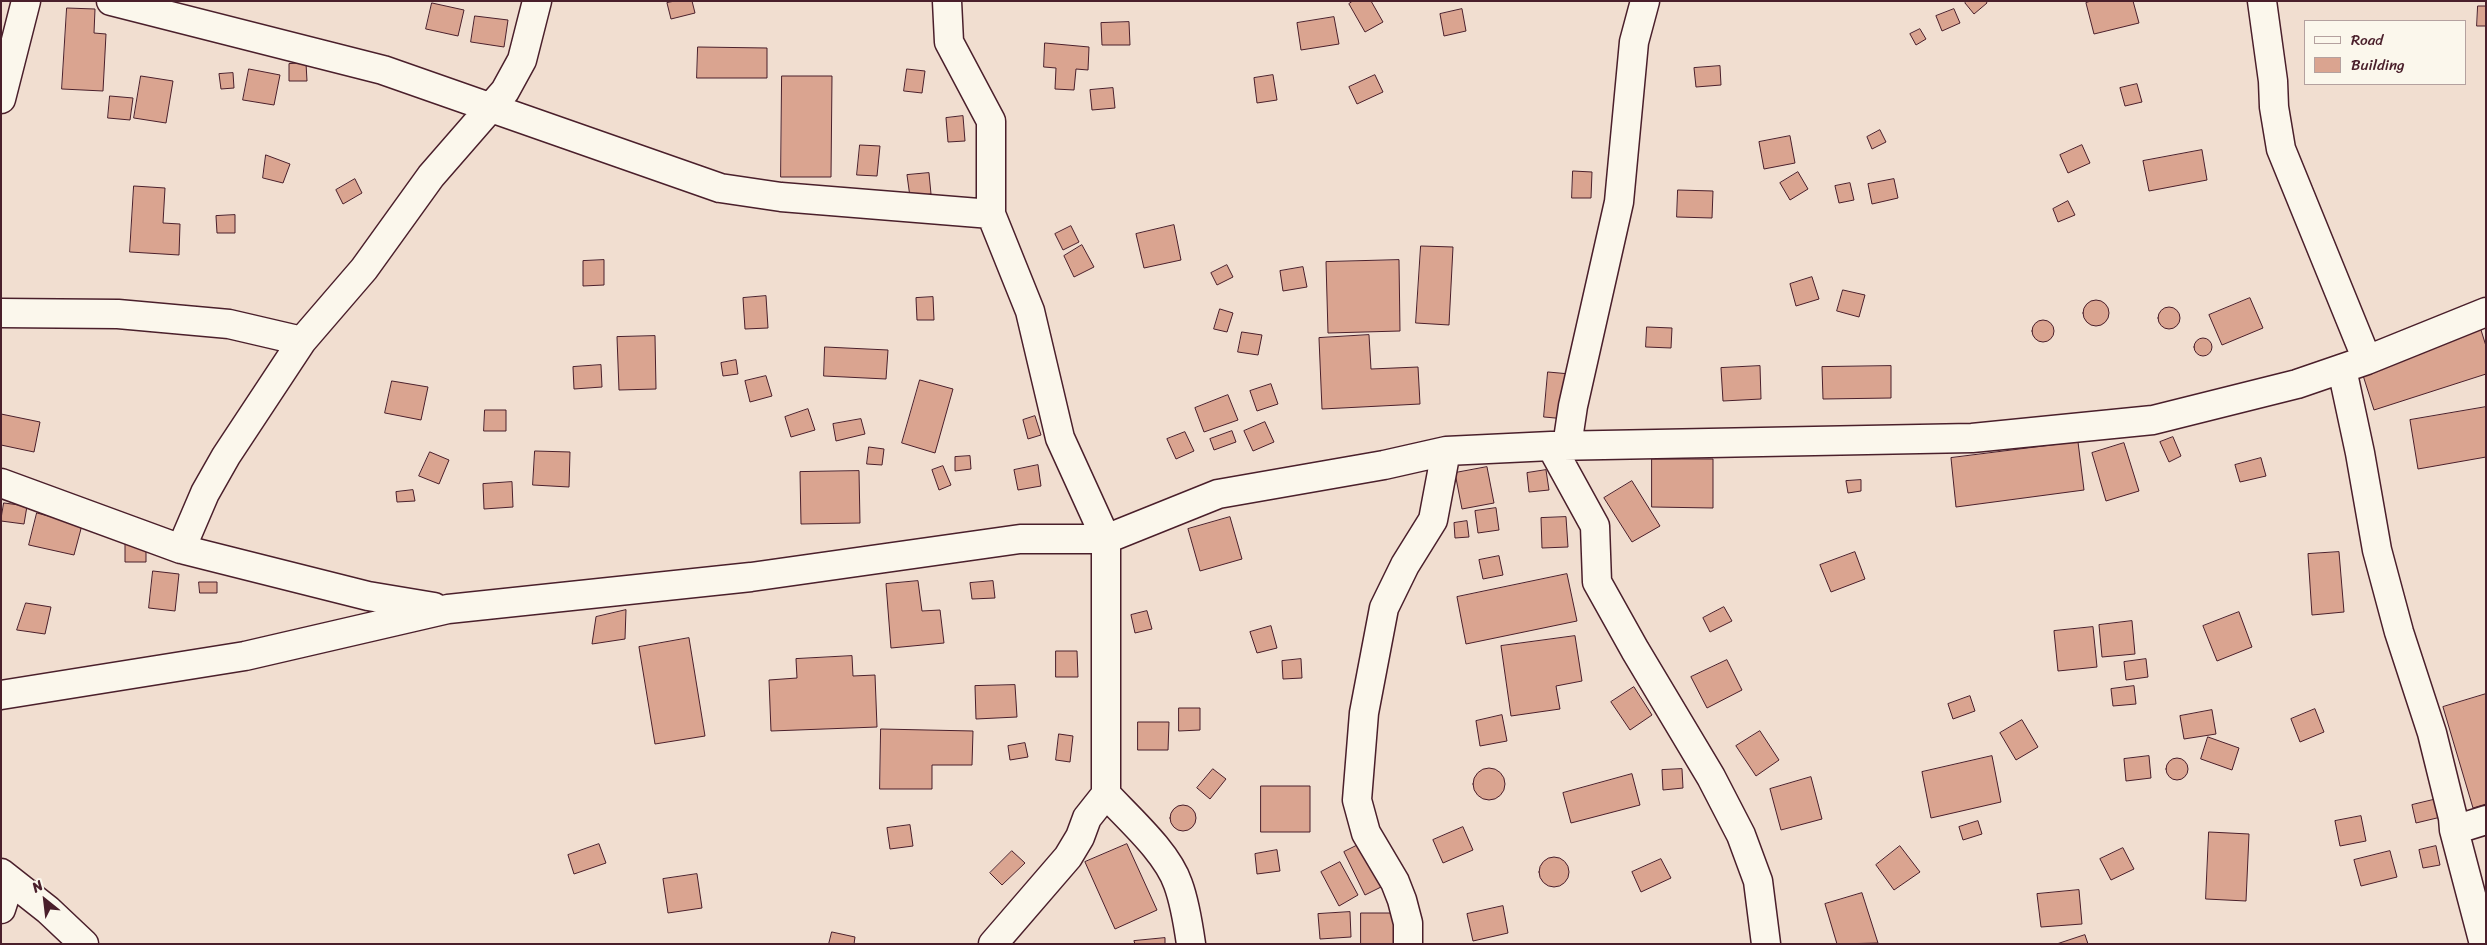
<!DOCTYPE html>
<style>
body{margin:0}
#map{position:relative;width:2487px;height:945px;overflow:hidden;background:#f1ded0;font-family:Sriracha,sans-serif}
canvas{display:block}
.frame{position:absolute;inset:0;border:2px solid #4a1f2b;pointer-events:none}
.legend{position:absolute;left:2304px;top:20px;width:162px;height:65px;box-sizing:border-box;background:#fbf7ec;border:1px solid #b4a19f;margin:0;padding:6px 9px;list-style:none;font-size:15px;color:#4a1f2b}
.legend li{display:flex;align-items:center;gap:10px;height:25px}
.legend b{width:25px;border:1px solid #b4a19f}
.north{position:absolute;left:20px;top:875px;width:50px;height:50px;-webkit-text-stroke:4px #fbf7ec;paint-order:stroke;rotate:331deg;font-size:14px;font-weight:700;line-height:20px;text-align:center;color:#4a1f2b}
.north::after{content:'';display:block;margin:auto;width:18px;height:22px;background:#4a1f2b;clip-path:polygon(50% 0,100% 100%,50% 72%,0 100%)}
</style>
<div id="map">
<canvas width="2487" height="945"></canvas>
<div class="frame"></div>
<ul class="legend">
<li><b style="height:6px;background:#fbf7ec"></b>Road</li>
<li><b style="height:14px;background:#daa490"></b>Building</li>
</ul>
<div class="north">N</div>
</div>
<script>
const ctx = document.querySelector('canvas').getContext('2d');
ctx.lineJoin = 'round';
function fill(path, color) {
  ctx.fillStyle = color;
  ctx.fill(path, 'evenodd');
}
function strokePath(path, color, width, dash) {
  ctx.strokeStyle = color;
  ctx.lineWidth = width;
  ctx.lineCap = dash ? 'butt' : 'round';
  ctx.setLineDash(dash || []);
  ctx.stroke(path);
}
const building = new Path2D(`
 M675 1H692L695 13 671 19 667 3Z
 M1353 1H1371L1383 22 1365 32 1349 4Z
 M1967 1H1986L1987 3 1974 14 1965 3Z
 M2091 1H2133L2139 23 2094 34 2086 3Z
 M432 3 464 10 458 36 426 29Z
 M2478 6H2486V26H2477Z
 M67 8 95 9 94 33 106 34 103 91 62 89Z
 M1462 9 1466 31 1444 36 1440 14Z
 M1954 9 1960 23 1942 31 1936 16Z
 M475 16 508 20 504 47 471 42Z
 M1334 17 1339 44 1301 50 1297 23Z
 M1129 22 1130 45H1102L1101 23Z
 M1920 29 1926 39 1916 45 1910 34Z
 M1045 43 1089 47 1088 70 1076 69 1074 90 1055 89 1056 68 1044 67Z
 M698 47 767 48V78H697Z
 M306 63 307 81H289V64Z
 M1720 66 1721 85 1696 87 1694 68Z
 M249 69 280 75 274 105 243 100Z
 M907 69 925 71 922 93 904 91Z
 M233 73 234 88 221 89 219 74Z
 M1273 75 1277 100 1257 103 1254 78Z
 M1375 75 1383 92 1357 104 1349 87Z
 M141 76 173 81 166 123 134 118Z
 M782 76H832L831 177H781Z
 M2137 84 2142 102 2125 106 2120 88Z
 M1113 88 1115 108 1092 110 1090 90Z
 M110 96 133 98 130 120 108 118Z
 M963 116 965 141 948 142 946 118Z
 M1880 130 1886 142 1872 149 1867 137Z
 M1790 136 1795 163 1764 169 1759 142Z
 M860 145 880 146 877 176 857 175Z
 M2082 145 2090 163 2068 173 2060 155Z
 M2202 150 2207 180 2149 191 2143 161Z
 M266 155 290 164 283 183 263 178Z
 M1573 171 1592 172 1591 198H1572Z
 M1798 172 1808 189 1790 200 1780 183Z
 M929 173 931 194 910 197 907 175Z
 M355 179 362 193 343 204 336 190Z
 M1894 179 1898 198 1872 204 1868 184Z
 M1850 183 1854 200 1839 203 1835 186Z
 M134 186 165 188 163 223 180 224 179 255 130 252Z
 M1678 190 1713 191 1712 218 1677 217Z
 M2068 201 2075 215 2058 222 2053 209Z
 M235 215V233H217L216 216Z
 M1174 225 1181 260 1144 268 1136 234Z
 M1071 226 1079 242 1063 250 1055 234Z
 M1082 245 1094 267 1074 277 1064 256Z
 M1421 246 1453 247 1449 325 1416 323Z
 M604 260V285L583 286V261Z
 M1399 260 1400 331 1328 333 1326 262Z
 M1227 265 1233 277 1217 285 1211 273Z
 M1303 267 1307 287 1283 291 1280 271Z
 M1812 277 1819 299 1796 306 1790 284Z
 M1843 290 1865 295 1859 317 1837 311Z
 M766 296 768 328 745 329 743 298Z
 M933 297 934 320H917L916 298Z
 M2250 298 2263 328 2222 345 2209 315Z
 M2083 313a13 13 0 1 1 26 0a13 13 0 1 1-26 0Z
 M2158 318a11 11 0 1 1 22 0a11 11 0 1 1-22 0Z
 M1220 309 1233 313 1227 332 1214 329Z
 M2032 331a11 11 0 1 1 22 0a11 11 0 1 1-22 0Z
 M1647 327 1672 328 1671 348 1646 347Z
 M2481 330 2486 346V374L2374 410 2361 369Z
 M1242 332 1262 335 1258 355 1238 352Z
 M1369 335 1371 369 1418 367 1420 404 1322 409 1319 338Z
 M655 336 656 389 619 390 617 337Z
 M2194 347a9 9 0 1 1 18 0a9 9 0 1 1-18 0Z
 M825 347 888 350 886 379 824 376Z
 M736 360 738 374 723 376 721 363Z
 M601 365 602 387 574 389 573 367Z
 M1760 366 1761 399 1723 401 1721 368Z
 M1891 366V398L1823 399 1822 367Z
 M1548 372 1570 374 1566 419 1544 417Z
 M766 376 772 396 750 402 745 381Z
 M920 380 953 389 935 453 902 443Z
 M392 381 428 387 421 420 385 413Z
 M1271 384 1278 404 1257 411 1250 391Z
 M1228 395 1238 420 1204 432 1195 408Z
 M2486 407V457L2418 469 2410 420Z
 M808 409 815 430 791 437 785 417Z
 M485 410H506V431H484Z
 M1 414 40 422 34 452 1 445Z
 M1035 416 1041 435 1028 439 1023 420Z
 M861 419 865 434 836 441 833 424Z
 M1265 422 1274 442 1253 451 1244 431Z
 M1232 431 1236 442 1214 450 1210 439Z
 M1185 432 1194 451 1176 459 1167 439Z
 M2173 437 2181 456 2169 462 2160 442Z
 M2078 442 2084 490 1956 507 1951 458Z
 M2124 443 2139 491 2106 501 2092 453Z
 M869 447 884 449 882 465 867 464Z
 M535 451 570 452 569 487 533 485Z
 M430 452 449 460 439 484 419 476Z
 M970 456 971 469 955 471V457Z
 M2261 458 2266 476 2240 482 2235 465Z
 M1652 459H1713V508L1652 507Z
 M1038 465 1041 486 1018 490 1014 470Z
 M943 466 951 485 939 490 932 470Z
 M1487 467 1494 503 1462 509 1455 473Z
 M1546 470 1549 490 1529 492 1527 473Z
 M859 471 860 523 801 524 800 472Z
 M1861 480V491L1848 493 1846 481Z
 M1632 481 1660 526 1632 542 1604 498Z
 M512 482 513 507 484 509 483 484Z
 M413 490 415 501 397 502 396 492Z
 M4 503 27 506 24 524 1 521Z
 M1496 508 1499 530 1478 533 1475 511Z
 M37 513 82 525 74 555 29 545Z
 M1230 517 1242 559 1200 571 1188 529Z
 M1566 517 1568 547 1542 548 1541 518Z
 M1467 521 1469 537 1455 538 1454 523Z
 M146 541V562H125V542Z
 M1855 552 1865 579 1831 592 1820 565Z
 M2339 552 2344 612 2312 615 2308 554Z
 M1499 556 1503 575 1483 579 1479 560Z
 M153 571 179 574 175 611 149 608Z
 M1567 574 1577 621 1466 644 1457 597Z
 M918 581 922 611 940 610 944 643 891 648 886 584Z
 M993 581 995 598 972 599 970 583Z
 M199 582H217V593H200Z
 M26 603 51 607 45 634 17 630Z
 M1724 607 1732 621 1710 632 1703 618Z
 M626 610 625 639 592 644 596 617Z
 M1147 611 1152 629 1135 633 1131 615Z
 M2239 612 2252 647 2217 661 2203 626Z
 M2132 621 2135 654 2102 657 2099 625Z
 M1271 626 1277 648 1257 653 1250 632Z
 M2093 627 2097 667 2058 671 2054 631Z
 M1575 636 1582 681 1556 686 1560 709 1511 716 1501 646Z
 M689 638 705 736 655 744 639 647Z
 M1056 651H1077L1078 677H1056Z
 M852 656 853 676 875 675 877 727 771 731 769 680 797 678 796 659Z
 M1301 659 1302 678 1283 679 1282 661Z
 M2146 659 2148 677 2126 680 2124 662Z
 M1727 660 1742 690 1707 708 1691 677Z
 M1015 685 1017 717 976 719 975 686Z
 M2134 686 2136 704 2113 706 2111 689Z
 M1634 687 1652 715 1630 730 1611 702Z
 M2486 694V804L2473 808 2443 707Z
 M1970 696 1975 711 1953 719 1948 704Z
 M1179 708H1200V730L1179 731Z
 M2315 709 2324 732 2300 742 2291 719Z
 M2212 710 2216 734 2184 739 2180 716Z
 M1502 715 1507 741 1480 746 1476 721Z
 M2022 720 2038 747 2016 760 2000 733Z
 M1138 722H1169L1168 750H1138Z
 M881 729 973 731 972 765H932V789H880Z
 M1760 731 1779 760 1756 776 1736 746Z
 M1059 734 1073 736 1070 762 1056 760Z
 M2208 737 2239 748 2232 770 2201 759Z
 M1025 743 1028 757 1010 760 1008 746Z
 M1992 756 2001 802 1931 818 1922 772Z
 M2149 756 2151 778 2126 781 2124 759Z
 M2166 769a11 11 0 1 1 22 0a11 11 0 1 1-22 0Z
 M1473 784a16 16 0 1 1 32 0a16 16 0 1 1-32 0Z
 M1213 769 1226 779 1210 799 1197 788Z
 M1682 769 1683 788 1663 790 1662 770Z
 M1632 774 1640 805 1571 823 1563 793Z
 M1811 777 1822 819 1781 830 1770 789Z
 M1261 786H1310V832H1261Z
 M2437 799 2441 817 2416 823 2412 805Z
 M1170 818a13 13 0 1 1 26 0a13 13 0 1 1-26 0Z
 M2361 816 2366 841 2340 846 2335 821Z
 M1978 821 1982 834 1963 840 1959 827Z
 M910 825 913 846 890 849 887 828Z
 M1463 827 1473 850 1443 863 1433 840Z
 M2209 832 2249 834 2246 901 2206 899Z
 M1368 840 1389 883 1365 895 1344 852Z
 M599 844 606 863 574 874 568 855Z
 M1127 844 1157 910 1115 929 1085 862Z
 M1900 846 1920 872 1894 890 1876 865Z
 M2436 846 2440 865 2423 868 2419 850Z
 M2123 848 2134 869 2111 880 2100 859Z
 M1277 850 1280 871 1257 874 1255 854Z
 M1012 851 1025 863 1002 885 990 873Z
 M2390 851 2397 877 2361 886 2354 860Z
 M1539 872a15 15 0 1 1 30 0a15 15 0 1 1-30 0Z
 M1661 859 1671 878 1641 892 1632 872Z
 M1340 862 1358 895 1339 906 1321 872Z
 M697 874 702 908 668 913 663 879Z
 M2079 890 2082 924 2041 927 2037 894Z
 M1862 893 1878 943 1837 944 1825 904Z
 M1503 906 1508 933 1473 941 1467 914Z
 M1350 912 1351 937 1320 939 1318 914Z
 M1361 913H1395V944H1361Z
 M832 932 855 937 854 944H829Z
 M2085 935 2088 944H2057Z
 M1165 938V944H1135L1134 941Z`);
fill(building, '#daa490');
strokePath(building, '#4a1f2b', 1);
const minor = new Path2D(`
 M111 1 383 70 720 188 781 197 991 214
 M947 1 949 42 991 121V214L1030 311 1060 438 1106 539V794L1087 818 1080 837 1068 857 993 944
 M2262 1 2273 81 2274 107 2281 149 2367 360
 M1 99 26 1
 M1 313 118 314 229 324 302 341
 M2342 369 2360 453 2377 550 2399 632 2432 733 2453 818 2454 830 2484 944
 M1551 446 1595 526 1597 582 1635 650 1711 777 1741 835 1758 881 1766 944
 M1567 446 1573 406 1619 202 1634 42 1645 1
 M1 483 181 549 368 596 434 607
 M181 549 205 493 226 456 302 341 364 269 431 176 505 91 522 60 537 1
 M1 695 245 656 448 609 751 577 1020 539H1106L1218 494 1384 465 1446 451 1551 446 1972 438 2153 420 2297 384 2367 360 2486 312
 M1106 794C1129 819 1167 852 1178 884 1185 903 1188 923 1191 944
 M2454 830 2486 820
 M1 873 48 910 84 944
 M1 909 10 881
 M1408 944V923L1402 900 1395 882 1366 833 1357 800 1364 713 1384 608 1405 565 1433 520 1446 451`);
strokePath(minor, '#4a1f2b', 31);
strokePath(minor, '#fbf7ec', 28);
</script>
